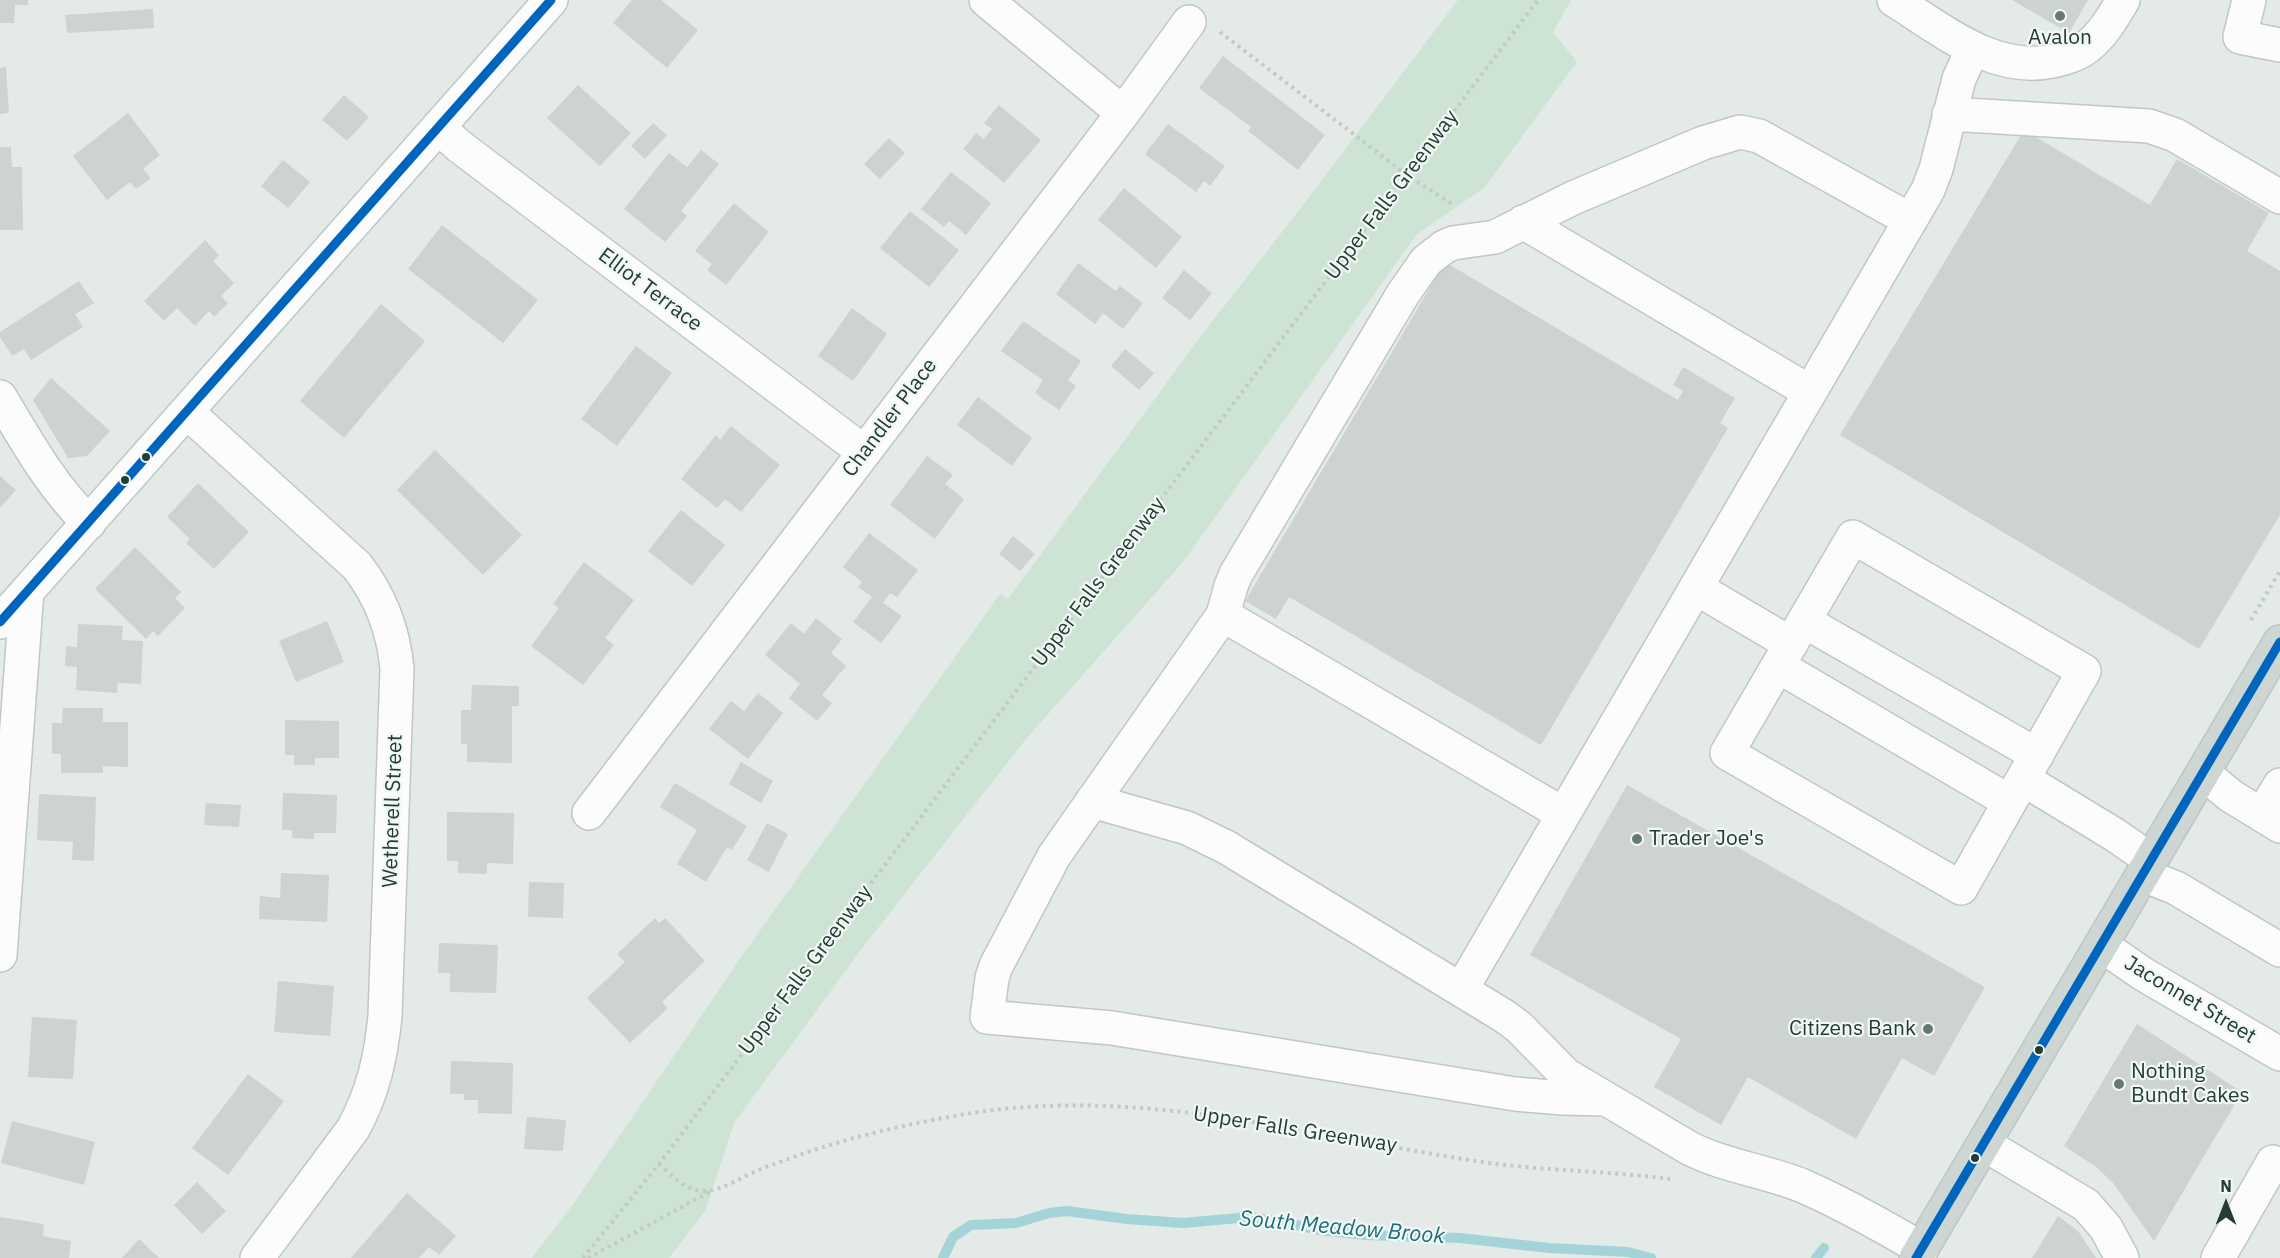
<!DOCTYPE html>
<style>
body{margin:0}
#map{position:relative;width:2280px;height:1258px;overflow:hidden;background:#e4eae7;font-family:"IBM Plex Sans",sans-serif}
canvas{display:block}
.north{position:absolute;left:2196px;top:1174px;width:60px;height:60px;-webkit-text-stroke:4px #f2f8f5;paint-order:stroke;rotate:0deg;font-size:16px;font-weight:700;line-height:24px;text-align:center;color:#223d34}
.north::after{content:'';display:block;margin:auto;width:21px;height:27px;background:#223d34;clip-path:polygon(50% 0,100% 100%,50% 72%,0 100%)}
</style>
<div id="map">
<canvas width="2280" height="1258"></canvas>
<div class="north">N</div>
</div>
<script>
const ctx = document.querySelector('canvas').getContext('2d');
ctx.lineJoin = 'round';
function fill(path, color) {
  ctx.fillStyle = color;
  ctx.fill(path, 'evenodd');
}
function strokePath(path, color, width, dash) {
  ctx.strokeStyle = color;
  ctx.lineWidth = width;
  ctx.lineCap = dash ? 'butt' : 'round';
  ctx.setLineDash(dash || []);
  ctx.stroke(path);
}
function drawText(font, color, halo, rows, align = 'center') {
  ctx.font = font + ' "IBM Plex Sans",sans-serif';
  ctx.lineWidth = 4.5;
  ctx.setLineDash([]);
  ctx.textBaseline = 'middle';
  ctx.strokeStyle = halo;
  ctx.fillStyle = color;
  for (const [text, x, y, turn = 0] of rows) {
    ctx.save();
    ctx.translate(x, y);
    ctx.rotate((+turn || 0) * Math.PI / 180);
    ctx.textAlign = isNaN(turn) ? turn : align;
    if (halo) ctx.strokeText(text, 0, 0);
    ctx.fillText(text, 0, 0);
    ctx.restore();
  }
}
fill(new Path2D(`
 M1458 0H1571L1553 32 1577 62 1484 188 1417 234 1183 562 1026 739 863 947 734 1123 705 1211 669 1258H532L574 1203 744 953 1000 594 1008 599 1201 336 1300 209Z`), '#cde3d3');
strokePath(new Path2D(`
 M943 1258 953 1237 971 1225 1016 1223 1049 1213 1067 1211 1127 1219 1183 1223 1250 1217 1284 1222 1318 1230 1365 1235 1460 1238 1549 1248 1628 1252 1651 1258
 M1816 1258 1824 1248`), '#a4d4d8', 10);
fill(new Path2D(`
 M0 0H28V5H15L14 23H0Z
 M632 0H661L698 30 667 68 613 23Z
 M2012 0H2088L2069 33Z
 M153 9 154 28 67 33 65 15Z
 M1223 56 1325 135 1298 170 1248 131 1251 127 1199 88Z
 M6 67 9 113 0 114V68Z
 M578 85 631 133 600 166 547 118Z
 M344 95 369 117 347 141 322 120Z
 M999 105 1041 140 1004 183 963 149 976 133 983 139 992 129 984 123Z
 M128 113 160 155 143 169 151 178 136 189 130 182 107 200 73 156Z
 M653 123 667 135 645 159 631 146Z
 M1168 124 1225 166 1210 186 1204 181 1196 192 1145 154Z
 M2024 130 2150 205 2177 159 2269 213 2247 251 2280 271V515L2199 649 1840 435Z
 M889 138 905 153 880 179 864 164Z
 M0 147H11L12 167H22L23 230H0Z
 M701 150 719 164 681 211 687 216 665 242 624 209 669 153 687 167Z
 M283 160 310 182 288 208 261 186Z
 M951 172 991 203 966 235 949 221 944 227 921 209Z
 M1124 188 1182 237 1156 268 1098 220Z
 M734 203 769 232 726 285 707 270 712 264 695 251Z
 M910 211 959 250 929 287 880 248Z
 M442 225 538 300 503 343 408 269Z
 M205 240 219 255 213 261 234 283 221 296 228 303 214 317 209 311 195 326 177 308 164 321 144 301Z
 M1445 262 1678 400 1683 391 1673 385 1683 367 1735 398 1720 423 1728 428 1541 745 1289 597 1276 619 1245 601Z
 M1078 263 1116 291 1120 286 1143 303 1123 329 1103 313 1095 324 1056 294Z
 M1184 270 1212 293 1190 320 1162 298Z
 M79 281 94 303 75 314 83 327 31 360 24 349 12 356 0 337V332Z
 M381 304 425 341 344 438 300 401Z
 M852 308 887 334 853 381 818 356Z
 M1023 321 1081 361 1068 380 1076 386 1059 410 1035 393 1043 380 1001 351Z
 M636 346 672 373 617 446 581 419Z
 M1125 349 1154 373 1139 390 1111 366Z
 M51 378 110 431 87 456 68 458 33 400Z
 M978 397 1032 438 1012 466 957 425Z
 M731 426 780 465 741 512 725 499 717 508 681 479 716 435 720 440Z
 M435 450 522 535 483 575 397 490Z
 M927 456 953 475 945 484 964 499 935 539 890 505Z
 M0 476 16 490 0 508Z
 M198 483 249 532 214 569 186 543 190 539 167 517Z
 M681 510 725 545 692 586 648 551Z
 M869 533 918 570 897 597 890 593 883 603 902 616 881 643 853 622 872 597 858 587 862 582 843 567Z
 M1013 536 1035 554 1020 571 999 554Z
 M135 547 181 592 175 598 185 608 158 636 153 631 146 639 95 589Z
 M584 562 634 600 605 638 614 645 583 685 531 646 559 608 553 604Z
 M816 618 842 639 831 653 846 666 822 695 832 703 817 721 789 698 800 684 765 655 791 623 804 634Z
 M327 621 344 662 296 682 279 641Z
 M78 624 123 626 122 640 143 641 141 684 118 683 117 693 76 690 77 667 65 666 66 646 77 647Z
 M472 685 519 686V706H512V763L467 762V744H461V710H471Z
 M758 693 783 713 748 759 709 729 731 701 744 711Z
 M63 708H103V722H128V767L103 766V773H61V754H52V723H62Z
 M285 720 339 721V758H315V765H294V755H285Z
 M741 762 773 781 761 803 729 784Z
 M675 783 747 826 732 850 727 847 706 882 677 864 697 830 660 807Z
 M1627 785 1985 987 1934 1076 1902 1058 1856 1139 1748 1077 1721 1125 1654 1087 1681 1039 1530 955Z
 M283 793 337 795 336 833H314V839L292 838V830H282Z
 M39 794 96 797 94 861 72 860 73 842 37 840Z
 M206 803 241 805 239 827 204 825Z
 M447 812 514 813 513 864 487 863V874L458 873V861H447Z
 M767 823 788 834 769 872 747 860Z
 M281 873 329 875 327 922 259 919 260 896 280 898Z
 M529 882 564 883 563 918 528 917Z
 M655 918 659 923 665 918 705 961 662 1002 668 1008 630 1043 587 998 625 962 617 954Z
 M439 943 498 945 496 993 450 992V973H438Z
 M278 981 334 986 330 1036 274 1032Z
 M32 1017 77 1020 73 1079 28 1077Z
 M2137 1024 2242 1092 2154 1241 2113 1183 2095 1166 2064 1146Z
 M451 1061 513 1063 512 1114 478 1113V1100H464V1094H450Z
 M248 1074 284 1101 228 1175 192 1148Z
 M527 1117 566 1120 563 1151 524 1149Z
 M12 1121 95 1142 84 1185 1 1163Z
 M197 1182 226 1211 202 1234 174 1205Z
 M407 1193 456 1236 439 1255 429 1247 419 1258H351Z
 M2058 1216 2078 1231 2096 1258H2032Z
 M0 1217 44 1224 43 1236 71 1241 69 1258H0Z
 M139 1239 159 1258H122Z`), '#cdd3d0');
const minor = new Path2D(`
 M986 0 1123 113
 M1894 0C1941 29 1994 74 2053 61 2065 58 2077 55 2087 47 2103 35 2113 17 2123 0
 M2249 0 2240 37 2280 45
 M1949 114 2149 126 2175 135 2280 197
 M438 127 459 146 864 452
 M1523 222 1810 392
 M0 397C27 442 51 486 89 523
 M187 412 357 566C381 597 393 629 397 668L385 1016C381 1057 373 1093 353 1129L257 1258
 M1853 537 2084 671 1961 888 1727 753Z
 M1696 588 1791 644
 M1223 615 1563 814
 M1804 621 2037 755
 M0 622 551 0
 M1778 666 2010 802
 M2203 773 2231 796 2280 826
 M2023 779 2115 835 2151 860
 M1092 801 1187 828 1226 847 1504 1016 1519 1027 1566 1075 1689 1148C1724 1166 1766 1171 1803 1186 1844 1204 1883 1226 1922 1249
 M589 813 1123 113 1189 22
 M2262 815 2280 785
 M2143 875 2176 888 2280 950
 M2101 945 2143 974 2280 1054
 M0 955 27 591
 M1461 990 1928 190 1936 169 1959 79 1973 48
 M1606 1099 1563 1098 1515 1094 1112 1028 987 1017 992 978 996 966 1054 856 1223 615 1231 586 1236 574 1403 294 1426 261 1444 247 1453 243 1495 237 1573 198 1703 143 1740 132 1759 136 1910 220
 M1984 1144 2086 1205 2106 1228 2122 1258
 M2218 1258 2273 1162 2280 1166`);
const major = new Path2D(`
 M1916 1258 2280 642`);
strokePath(minor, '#c1c7c4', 36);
strokePath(major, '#bdc6c2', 36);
strokePath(new Path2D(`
 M1220 32 1407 175 1455 206
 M2251 620 2280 571
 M659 1164C671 1174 686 1191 703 1191 723 1191 743 1176 761 1169 775 1163 790 1159 805 1153 858 1135 916 1122 972 1113 1147 1086 1317 1138 1489 1163 1549 1171 1610 1171 1670 1179
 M583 1258 659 1164 1538 0
 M588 1258 713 1190`), '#c1cac5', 4, [3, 4.5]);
strokePath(minor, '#fbfcfb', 33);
strokePath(major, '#cdd6d3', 33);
strokePath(new Path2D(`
 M0 622 551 0
 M1916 1258 2280 642`), '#0065bd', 9);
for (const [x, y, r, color] of [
 [2060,16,6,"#667a73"],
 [146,457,5,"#223d34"],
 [125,480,5,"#223d34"],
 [1637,839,6,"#667a73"],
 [1928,1029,6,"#667a73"],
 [2039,1050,5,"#223d34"],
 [2119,1084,6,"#667a73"],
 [1975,1158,5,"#223d34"]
]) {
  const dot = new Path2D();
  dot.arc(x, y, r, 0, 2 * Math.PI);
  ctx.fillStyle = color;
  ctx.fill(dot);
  strokePath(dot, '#f2f8f5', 2);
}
drawText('21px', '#223d34', '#f2f8f5', [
 ["Avalon",2060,38,"center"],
 ["Trader Joe's",1649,839],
 ["Citizens Bank",1916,1029,"right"],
 ["Nothing",2131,1072],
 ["Bundt Cakes",2131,1096]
], 'left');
drawText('21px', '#223d34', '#f2f8f5', [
 ["Upper Falls Greenway",1392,195,-53],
 ["Elliot Terrace",650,290,37],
 ["Chandler Place",890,418,-53],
 ["Upper Falls Greenway",1099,582,-53],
 ["Wetherell Street",393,811,-88],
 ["Upper Falls Greenway",806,970,-53],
 ["Jaconnet Street",2190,1000,31],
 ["Upper Falls Greenway",1295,1130,9]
]);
drawText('italic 22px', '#1c6e79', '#f2f8f5', [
 ["South Meadow Brook",1342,1228,5]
]);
</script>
